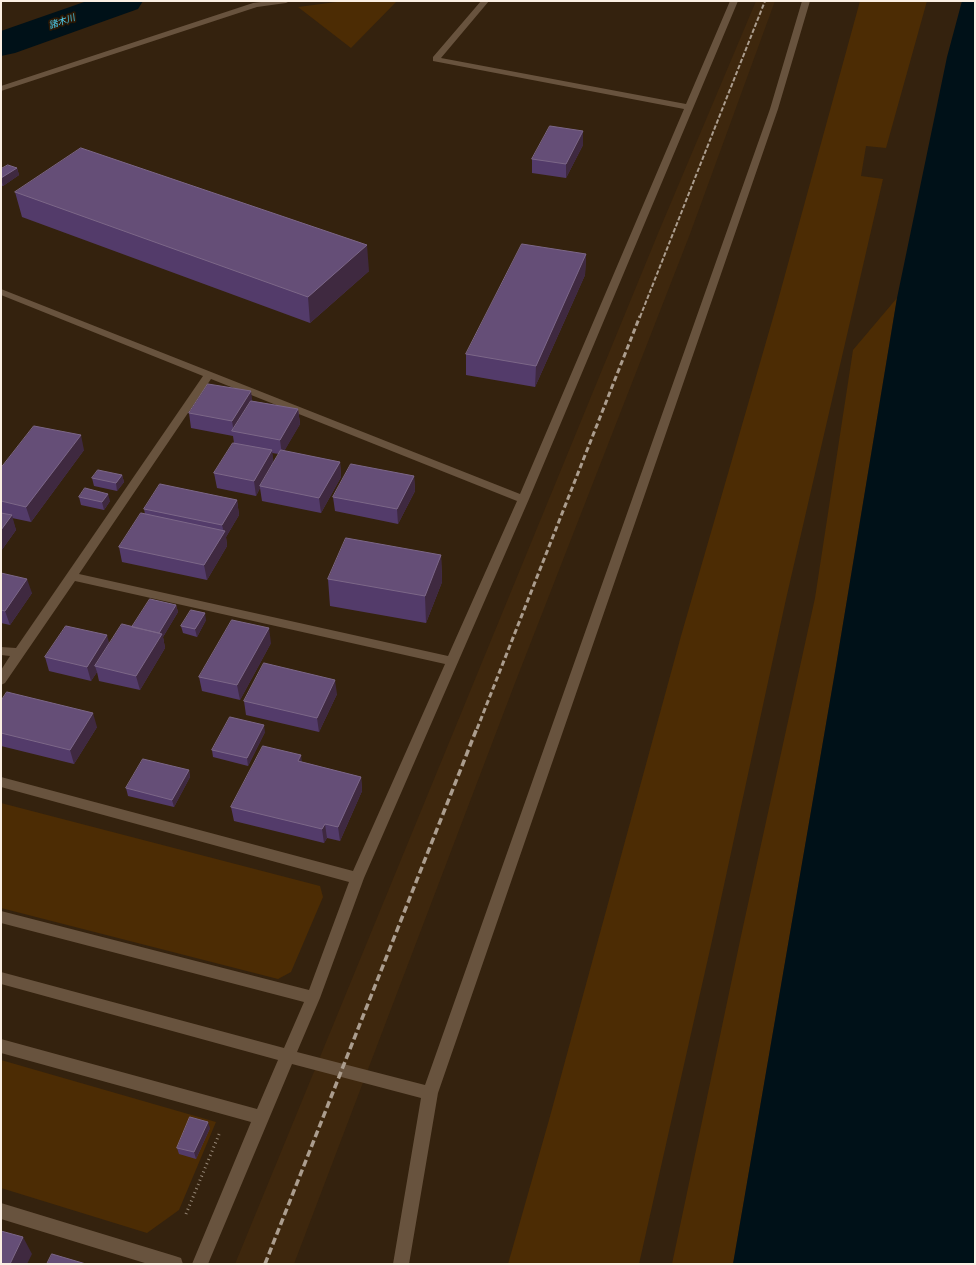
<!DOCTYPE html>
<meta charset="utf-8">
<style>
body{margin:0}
#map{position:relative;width:976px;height:1265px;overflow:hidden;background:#34220e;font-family:Helvetica,sans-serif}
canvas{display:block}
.frame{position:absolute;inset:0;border:2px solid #fbefe3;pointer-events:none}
</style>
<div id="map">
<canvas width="976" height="1265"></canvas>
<div class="frame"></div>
</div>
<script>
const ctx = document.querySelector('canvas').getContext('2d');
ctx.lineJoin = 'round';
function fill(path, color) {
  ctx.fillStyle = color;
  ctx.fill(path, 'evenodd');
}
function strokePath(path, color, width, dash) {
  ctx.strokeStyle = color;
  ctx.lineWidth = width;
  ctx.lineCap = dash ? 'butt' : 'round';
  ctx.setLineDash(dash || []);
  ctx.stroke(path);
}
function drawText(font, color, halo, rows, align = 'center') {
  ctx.font = font + ' Helvetica,"Noto Sans JP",sans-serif';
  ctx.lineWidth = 3.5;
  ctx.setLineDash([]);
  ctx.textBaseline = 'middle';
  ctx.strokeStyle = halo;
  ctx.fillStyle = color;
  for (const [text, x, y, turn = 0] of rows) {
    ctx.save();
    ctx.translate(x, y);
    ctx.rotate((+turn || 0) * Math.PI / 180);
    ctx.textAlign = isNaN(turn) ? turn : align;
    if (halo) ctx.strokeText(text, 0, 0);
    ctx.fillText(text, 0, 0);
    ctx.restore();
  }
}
fill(new Path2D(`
 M756 1H775L690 234 515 683 294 1264H235L659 231Z`), '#3e270d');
fill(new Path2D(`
 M344 1H397L351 48 298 7Z
 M860 1H927L886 148 866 146 861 176 883 179 786 599 711 945 639 1264H508L549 1120 681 636 777 304Z
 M897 298 836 666 733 1264H672L741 936 815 598 853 350Z
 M1 803 320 886 323 897 291 972 278 979 1 908Z
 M1 1060 216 1122 179 1210 147 1233 1 1188Z`), '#4c2c04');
fill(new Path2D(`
 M962 1H975V1264H733L836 666 897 298 947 57Z`), '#001118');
fill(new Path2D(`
 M87 1H143L138 9 15 53 1 56V31Z`), '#001118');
strokePath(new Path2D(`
 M186 1214 220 1132`), '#958676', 3, [1, 3.5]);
fill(new Path2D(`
 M269 1H290L286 3 257 7 1 91V86L253 3Z
 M481 1H489L441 58 686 104 730 1H738L529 499 364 878 320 998 297 1052 425 1085 770 109 802 1H810L778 109 438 1093 409 1264H393L421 1098 292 1064 208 1264H192L251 1122 1 1053V1039L257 1109 278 1060 1 984V972L284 1048 304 1002 1 923V911L309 990 349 882 1 787V777L353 871 445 664 75 581 5 683 1 685V670L10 656 1 655V647L16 648 203 376 1 295V289L520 494 684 109 433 61V57ZM211 379 517 501 448 656 79 574Z
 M1 1203 175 1256 181 1258 183 1264H148L1 1219Z`), '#68533e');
strokePath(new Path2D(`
 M640 317 765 1`), '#ab9d8e', 2, [4.5, 2]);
strokePath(new Path2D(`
 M477 729 640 316`), '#ab9d8e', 3, [5.5, 3]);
strokePath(new Path2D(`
 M265 1264 477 728`), '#ab9d8e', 3.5, [7, 3.5]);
fill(new Path2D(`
 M583 145 566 178 532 173V159Z
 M17 168 19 175 3 186 1 185V169Z
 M15 192 369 271 310 323 22 217Z
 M586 254 585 275 535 387 466 375V354Z
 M252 401 298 409 300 424 284 451 340 462 341 477 321 513 262 501 260 488 256 496 217 488 214 473 234 443 233 436 191 428 189 413ZM272 453 279 454 273 463Z
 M84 450 31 522 12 518 16 530 1 551V468Z
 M122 475 124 482 117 491 94 486 92 478Z
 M414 476 415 491 398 524 335 511 333 497Z
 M79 497 110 501 104 510 81 505Z
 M237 500 239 515 226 537 227 546 207 580 122 562 119 547 145 514 144 509Z
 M441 555 442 582 426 623 330 606 328 579Z
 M1 573 32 593 10 625 1 623Z
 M176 605 178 612 163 637 165 648 140 690 99 681 97 672 91 681 49 671 45 657 110 644 132 627Z
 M206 620 197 637 183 633 181 626Z
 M271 643 240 700 202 691 199 677Z
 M337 694 319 732 246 715 244 701Z
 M1 701 97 727 74 764 1 746Z
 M265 732 248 766 213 757 212 750Z
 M302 762 361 777 362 791 340 841 327 838 324 843 234 821 231 807Z
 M189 770 190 777 174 807 128 796 126 788Z
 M210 1128 196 1159 179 1154 177 1148Z`), '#533b6a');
fill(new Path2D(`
 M583 131V145L566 178V164Z
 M17 168 19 175 3 186 1 178Z
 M367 245 369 271 310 323 308 297Z
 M586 254 585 275 535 387 536 366Z
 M251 391 253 406 234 432 232 421Z
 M298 409 300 424 282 455 280 440Z
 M81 435 84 450 31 522 26 507Z
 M272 450 274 465 260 486V488L256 496 254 481Z
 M340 462 341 477 321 513 319 498Z
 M122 475 124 482 117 491 116 483Z
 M414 476 415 491 398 524 397 509Z
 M108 494 110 501 104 510 102 502Z
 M237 500 239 515 226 537 227 546 207 580 204 565 224 533 222 525Z
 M12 515 16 530 1 551V530Z
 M441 555 442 582 426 623 425 596Z
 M27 579 32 593 10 625 5 611Z
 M176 605 178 612 163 637 165 648 140 690 136 676 158 633Z
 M205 613 206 620 197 637 195 629Z
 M269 628 271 643 240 700 237 685Z
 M107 635 111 650 95 666 97 672 91 681 87 667Z
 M335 680 337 694 319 732 317 718Z
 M93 713 97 727 74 764 70 750Z
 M264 725 265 732 248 766 247 758Z
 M301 755 303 769 298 761Z
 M189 770 190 777 174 807 172 800Z
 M361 777 362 791 340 841 338 827Z
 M325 824 327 838 324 843 322 829Z
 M208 1122 210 1128 196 1159 194 1152Z
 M23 1237 32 1254 27 1264H10Z`), '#3f2940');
const building = new Path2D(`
 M550 126 583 131 566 164 532 159Z
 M81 148 367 245 308 297 15 192Z
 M8 165 17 168 1 178V169Z
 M522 244 586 254 536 366 466 354Z
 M208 384 251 391 232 421 189 413Z
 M251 401 298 409 280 440 232 431Z
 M34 426 81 435 26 507 1 501V468Z
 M233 443 272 450 254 481 214 473Z
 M281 450 340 462 319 498 260 486Z
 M351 464 414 476 397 509 333 497Z
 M98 470 122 475 116 483 92 478Z
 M160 484 237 500 222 525 144 509Z
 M85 488 108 494 102 502 79 497Z
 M1 513 12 515 1 530Z
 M141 513 225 531 204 565 119 547Z
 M346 538 441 555 425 596 328 579Z
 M1 573 27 579 5 611 1 610Z
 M150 599 176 605 159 633 132 627Z
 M191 610 205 613 195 629 181 626Z
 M232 620 269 628 237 685 199 677Z
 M122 624 162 634 136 676 95 666Z
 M66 626 107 635 87 667 45 657Z
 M264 663 335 680 317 718 244 701Z
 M7 692 93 713 70 750 1 733V701Z
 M230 717 264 725 247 758 212 750Z
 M263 746 301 755 298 761 361 777 338 827 325 824 322 829 231 807Z
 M143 759 189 770 172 800 126 788Z
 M190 1117 208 1122 194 1152 177 1148Z
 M1 1231 23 1237 10 1264H1Z
 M52 1254 86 1264H47Z`);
fill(building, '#654e77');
strokePath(building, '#7c6788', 1);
drawText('italic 9px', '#4dd0f1', '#2a1805', [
 ["諸木川",62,22,-19]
]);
</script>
